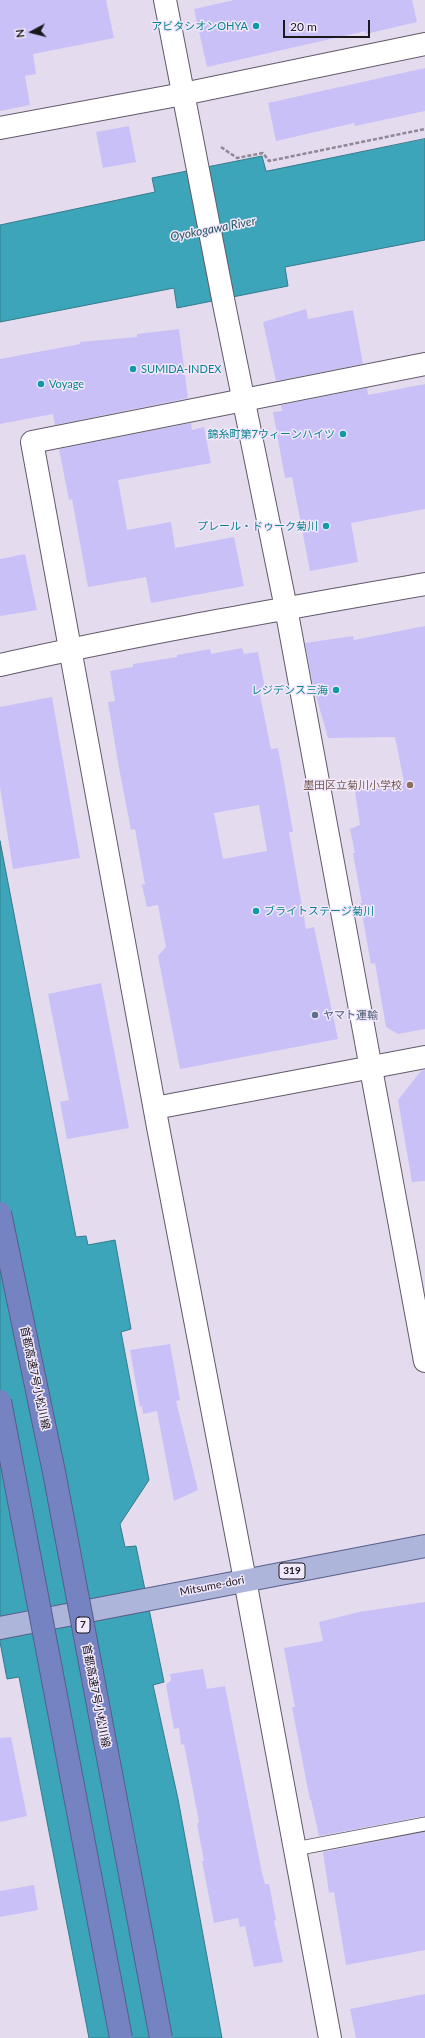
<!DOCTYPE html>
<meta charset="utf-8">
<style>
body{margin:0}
#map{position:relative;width:425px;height:2038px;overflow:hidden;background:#e5dbee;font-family:Lato,sans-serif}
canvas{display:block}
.north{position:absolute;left:12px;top:12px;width:40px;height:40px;-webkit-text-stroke:3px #f2e8fc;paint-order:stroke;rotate:263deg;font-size:11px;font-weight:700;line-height:16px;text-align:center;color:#1b181e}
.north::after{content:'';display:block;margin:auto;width:14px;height:18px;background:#1b181e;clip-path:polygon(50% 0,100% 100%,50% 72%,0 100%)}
.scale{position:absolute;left:283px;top:20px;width:87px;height:18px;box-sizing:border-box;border:2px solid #1b181e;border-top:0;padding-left:5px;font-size:12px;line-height:14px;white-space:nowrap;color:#1b181e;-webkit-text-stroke:3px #f2e8fc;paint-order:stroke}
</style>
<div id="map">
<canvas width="425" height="2038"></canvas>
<div class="north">N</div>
<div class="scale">20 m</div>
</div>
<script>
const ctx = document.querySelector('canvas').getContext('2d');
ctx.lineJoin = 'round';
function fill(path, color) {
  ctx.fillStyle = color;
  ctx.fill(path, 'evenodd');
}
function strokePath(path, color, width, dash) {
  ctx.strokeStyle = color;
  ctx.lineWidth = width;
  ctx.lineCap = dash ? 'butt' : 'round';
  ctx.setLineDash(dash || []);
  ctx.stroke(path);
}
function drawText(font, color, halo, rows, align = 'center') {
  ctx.font = font + ' Lato,"Noto Sans JP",sans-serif';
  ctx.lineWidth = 3;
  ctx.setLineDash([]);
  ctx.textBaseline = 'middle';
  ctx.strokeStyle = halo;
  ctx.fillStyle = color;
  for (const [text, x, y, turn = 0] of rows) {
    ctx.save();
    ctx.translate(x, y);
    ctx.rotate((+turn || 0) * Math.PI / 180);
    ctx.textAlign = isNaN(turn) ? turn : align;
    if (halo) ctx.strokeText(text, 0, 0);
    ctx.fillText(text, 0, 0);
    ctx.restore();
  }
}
const water = new Path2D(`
 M425 139V240L285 267 288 286 177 308 174 288 0 322V225L155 192 152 178 262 156 266 171Z
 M0 841 76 1237 86 1236 88 1245 115 1240 131 1329 121 1332 149 1480 120 1524 125 1547 136 1546 164 1682 153 1685 178 1799 222 2038H89L19 1677 7 1679 0 1642Z`);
fill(water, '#3da5ba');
strokePath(water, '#337b8b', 1);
fill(new Path2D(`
 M0 0H106L114 38 33 54 36 74 25 76 30 105 0 111Z
 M234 0H412L417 22 366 34V31L207 67 194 9Z
 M425 68V111L355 126 354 123 276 141 268 103Z
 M129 126 136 162 103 168 96 132Z
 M306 309 308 319 353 310 363 364 276 381 263 322Z
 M179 329 188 398 55 425 53 414 0 424V359L80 344V342L137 337V334Z
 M425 384V509L351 523 358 562 310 571 292 477 285 478 273 412 282 411 281 405 367 388 368 395Z
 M191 423 192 430 204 427 211 463 118 480 127 530 171 522 175 548 234 537 244 586 151 603 146 577 88 587 72 499 69 500 59 449Z
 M25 554 37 610 0 616V559Z
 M425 626V1029L398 1034 386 1027 375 963 371 964 360 903H362L353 853H355L350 829 360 825 355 791 404 782 395 737 328 738 313 685 305 643 353 636 354 640Z
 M242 648 244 654 258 652 265 688 259 690 271 749 278 748 289 809 293 832H289L306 929 314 927 338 1039 180 1069 158 956 166 947 158 905 147 907 142 885 145 884 135 829 131 830 119 768 108 702 115 701 110 671 133 667V664L177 657V655L210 649 211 654ZM259 805 267 851 223 859 214 813Z
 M52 697 80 858 13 869 0 787V707Z
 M101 983 129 1128 67 1139 60 1102 69 1100 48 994Z
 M425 1070V1181L412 1182 398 1100 421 1071Z
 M170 1344 180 1400 176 1401 198 1490 174 1501 157 1411 143 1414 142 1406 140 1407 130 1350Z
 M425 1602V1816L319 1836 311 1800H310L292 1707H295L284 1648 323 1641 319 1622 359 1612Z
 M203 1669 207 1689 225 1686 262 1873 265 1884H269L276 1920 274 1921 283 1962 254 1967 245 1926 240 1927 238 1918 214 1923 202 1861H204L197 1824 199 1822 184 1744 181 1745 179 1728 174 1729 166 1685 171 1680 170 1674Z
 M11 1737 27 1816 0 1822V1738Z
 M425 1832V1950L346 1965 334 1892 329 1893 323 1852Z
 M34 1885 38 1910 0 1917V1891Z
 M425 1994V2038H356L350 2009Z`), '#c9c0f8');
const service = new Path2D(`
 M295 1849 425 1824`);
const minor = new Path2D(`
 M0 128 183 94 425 44
 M155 1108 425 1057
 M245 1580 158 1127 32 442 425 364`);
const tertiary = new Path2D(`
 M165 0 225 309 286 608 425 1361
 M0 665C141 633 283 609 425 584
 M245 1580 330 2038`);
const primary = new Path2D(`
 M0 1628 425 1546`);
strokePath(service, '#625969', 15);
strokePath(minor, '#625969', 24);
strokePath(tertiary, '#625969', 24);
strokePath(primary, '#565e89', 24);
strokePath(new Path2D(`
 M221 147 237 158 263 153 269 161 425 129`), '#8e8794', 2.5, [4, 2]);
strokePath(service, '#fff', 13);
strokePath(minor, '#fff', 22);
strokePath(tertiary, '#fff', 22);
strokePath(primary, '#adb5db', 22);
const motorwayBridge = new Path2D(`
 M0 1213 54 1472 161 2038
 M0 1401 121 2038`);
strokePath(motorwayBridge, '#565e89', 24, []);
strokePath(motorwayBridge, '#7683c3', 22);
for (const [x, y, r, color] of [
 [256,26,4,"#0f9aa8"],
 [133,369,4,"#0f9aa8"],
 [41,384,4,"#0f9aa8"],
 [343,434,4,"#0f9aa8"],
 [326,526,4,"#0f9aa8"],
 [336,690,4,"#0f9aa8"],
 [410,785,4,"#8d6e63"],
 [256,911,4,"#0f9aa8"],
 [315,1015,4,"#5c6f8a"]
]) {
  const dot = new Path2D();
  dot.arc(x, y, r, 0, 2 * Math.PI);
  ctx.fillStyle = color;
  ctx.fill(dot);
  strokePath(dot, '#f2e8fc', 1.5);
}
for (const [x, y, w] of [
 [292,1571,26],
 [83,1625,14]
]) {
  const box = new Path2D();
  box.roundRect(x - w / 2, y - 8, w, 16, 3);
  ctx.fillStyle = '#f2e8fc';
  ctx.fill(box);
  strokePath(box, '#1b181e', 1);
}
drawText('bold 10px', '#1b181e', null, [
 ["319",292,1571],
 ["7",83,1625]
]);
drawText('11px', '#0d838f', '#f2e8fc', [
 ["アビタシオンOHYA",248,26],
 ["SUMIDA-INDEX",141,369,"left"],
 ["Voyage",49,384,"left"],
 ["錦糸町第7ウィーンハイツ",335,434],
 ["プレール・ドゥーク菊川",318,526],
 ["レジデンス三海",328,690],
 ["ブライトステージ菊川",264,911,"left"]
], 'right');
drawText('11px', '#785e54', '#f2e8fc', [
 ["墨田区立菊川小学校",402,785]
], 'right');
drawText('11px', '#4e5e75', '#f2e8fc', [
 ["ヤマト運輸",323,1015]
], 'left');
drawText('11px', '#1b181e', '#f2e8fc', [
 ["首都高速7号小松川線",35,1378,78],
 ["Mitsume-dori",212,1586,-11],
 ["首都高速7号小松川線",96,1696,79]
]);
drawText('italic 12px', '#28545e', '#f2e8fc', [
 ["Oyokogawa River",213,229,-11]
]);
</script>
